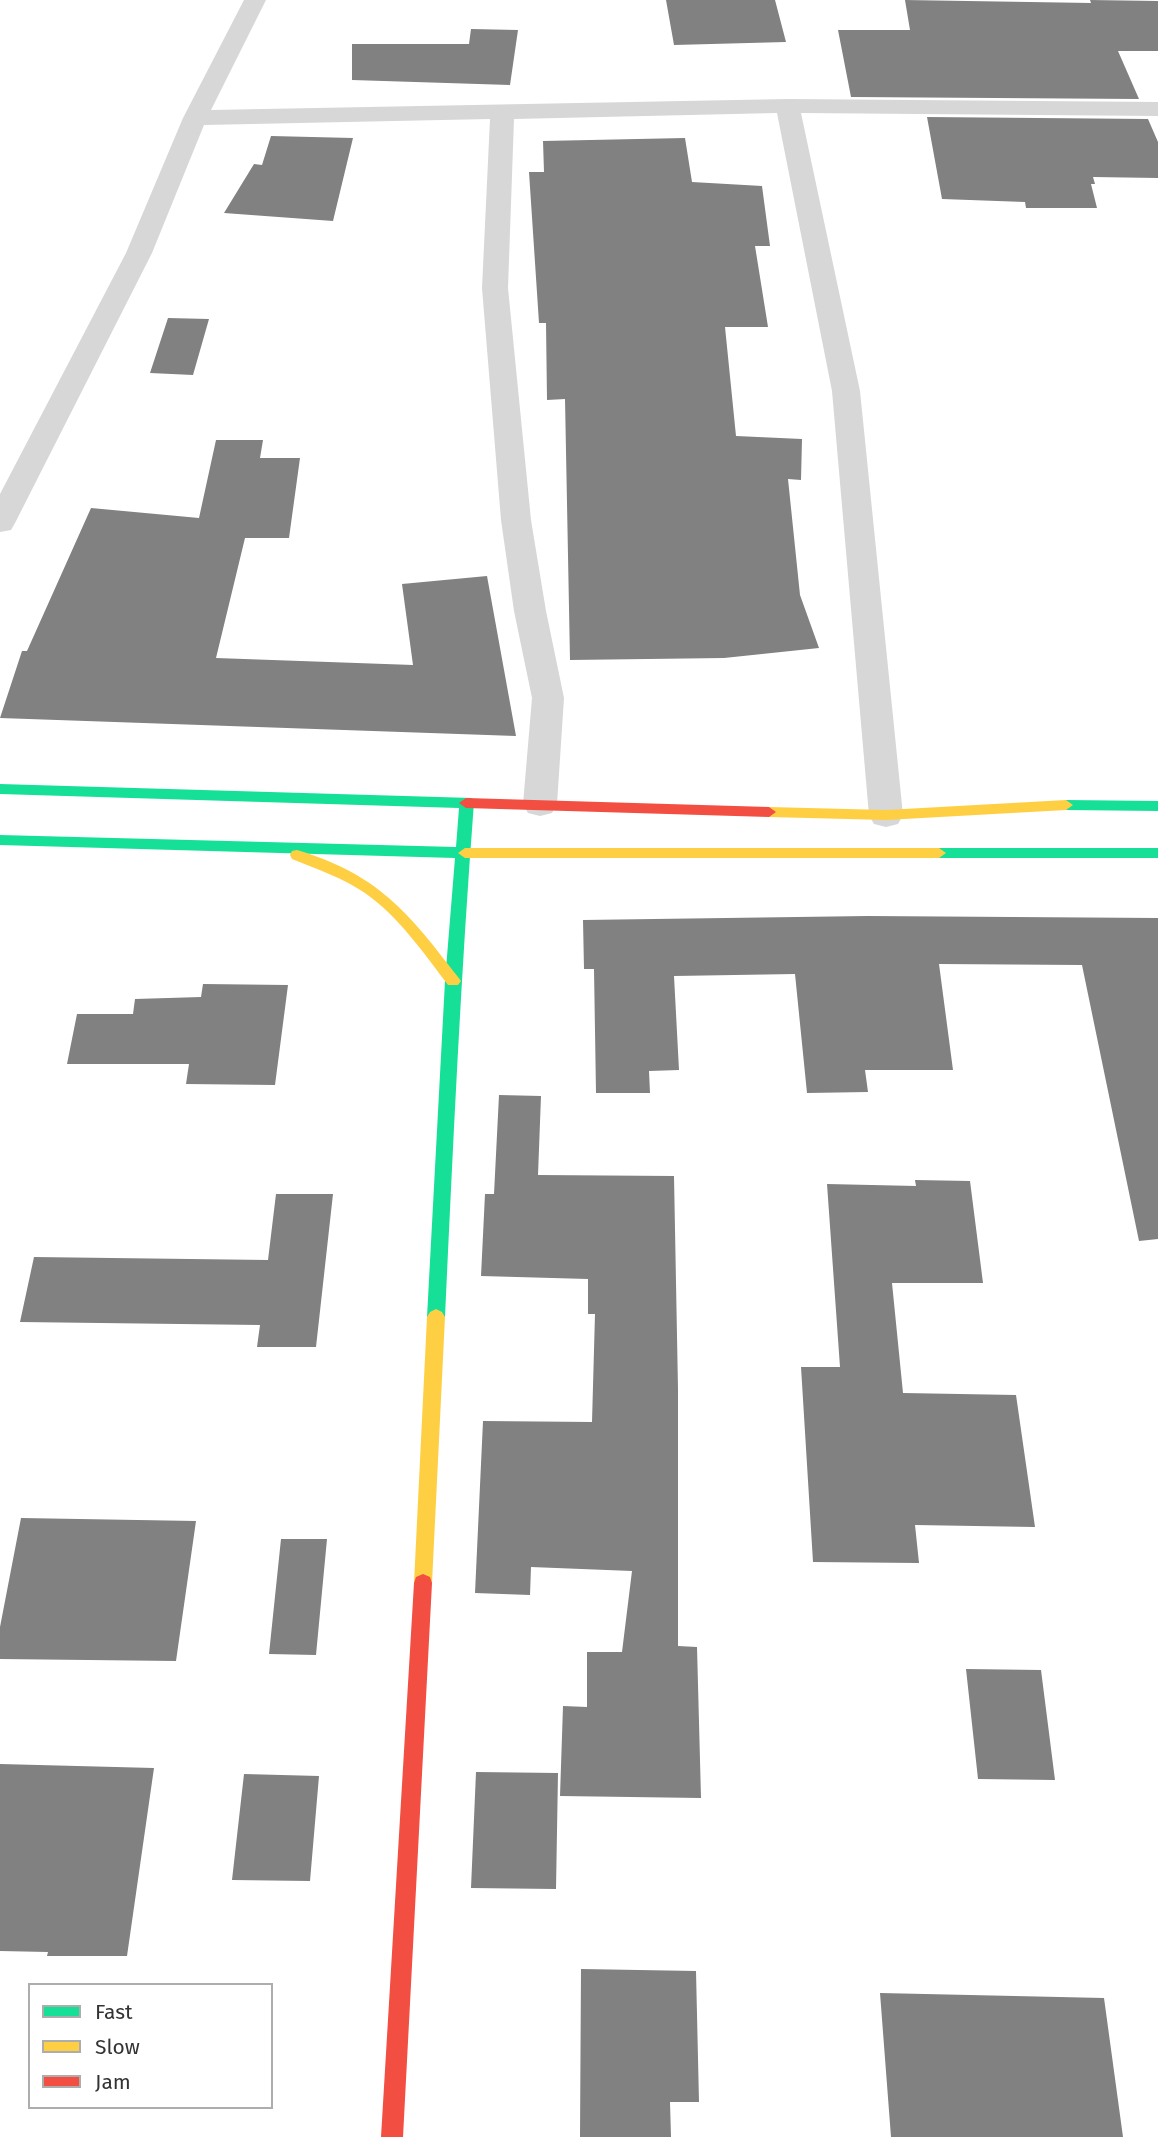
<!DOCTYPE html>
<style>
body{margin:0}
#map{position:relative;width:1158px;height:2137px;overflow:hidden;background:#fff;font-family:"Fira Sans",sans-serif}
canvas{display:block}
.legend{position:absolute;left:28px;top:1983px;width:245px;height:126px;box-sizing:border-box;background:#fff;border:2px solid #adadad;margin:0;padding:9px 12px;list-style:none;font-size:21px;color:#333}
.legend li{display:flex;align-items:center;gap:14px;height:35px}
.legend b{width:35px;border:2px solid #adadad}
</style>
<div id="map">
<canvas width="1158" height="2137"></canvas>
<ul class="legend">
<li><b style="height:9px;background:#16e098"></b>Fast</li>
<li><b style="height:9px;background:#ffcf43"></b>Slow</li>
<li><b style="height:9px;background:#f24e42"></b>Jam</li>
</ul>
</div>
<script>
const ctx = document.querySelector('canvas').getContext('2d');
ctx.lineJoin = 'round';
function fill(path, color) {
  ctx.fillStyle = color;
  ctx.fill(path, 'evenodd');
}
fill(new Path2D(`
 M666 0H775L786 42 674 45Z
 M905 0 1091 3 1090 0 1158 1V51H1118L1139 99 851 97 838 30H910Z
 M471 29 518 30 510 85 352 80V44H469Z
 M927 117 1148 119 1158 142V178L1093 177 1095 184H1091L1097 208H1026L1025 202 942 199Z
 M271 136 353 138 333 221 224 213 254 164 262 165Z
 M685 138 692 182 762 186 770 246H755L768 327H725L736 436 802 439 801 480 788 479 800 595 819 648 724 658 570 660 565 399 547 400 546 323H539L529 172H544L543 141Z
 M168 318 209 319 193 375 150 373Z
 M216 440H263L260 458H300L289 538H245L216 658 413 665 402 584 487 576 516 736 0 718 22 651H27L91 508 199 518Z
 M868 916 1158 918V1239L1139 1241 1082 965 939 964 953 1070H865L868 1092 807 1093 795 974 674 976 679 1070 649 1071 650 1093H596L594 969H584L583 920Z
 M203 984 288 985 275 1085 186 1084 189 1064H67L77 1014H133L135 999 201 997Z
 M499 1095 541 1096 538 1175 674 1176 678 1389V1646L697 1647 701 1798 560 1796 563 1706 587 1707V1652H622L632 1571 531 1567 530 1595 475 1593 483 1421 592 1422 595 1314H588V1279L481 1276 485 1194H494Z
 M915 1180 970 1181 983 1283H892L903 1393 1016 1395 1035 1527 915 1525 919 1563 813 1562 801 1367H840L827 1184 916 1186Z
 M276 1194H333L316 1347H257L260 1325 20 1322 34 1257 268 1260Z
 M21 1518 196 1521 176 1661 0 1659V1627Z
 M281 1539H327L316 1655 269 1654Z
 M966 1669 1041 1670 1055 1780 978 1779Z
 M0 1764 154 1768 127 1956H47L48 1952 0 1951Z
 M476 1772 558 1773 556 1889 471 1888Z
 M244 1774 319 1776 310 1881 232 1880Z
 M581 1969 696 1971 699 2102H670L671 2137H580Z
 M880 1993 1104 1998 1123 2137H891Z`), '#818181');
fill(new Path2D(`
 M244 0H266L211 110 788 99 1158 102V116L801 113 860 391 903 815 898 824 886 827 874 824 869 815 832 391 777 113 514 119 508 288 531 520 546 611 564 698 557 804 552 813 540 816 528 813 523 804 532 698 514 611 501 520 482 288 490 119 204 125 152 253 15 523 11 530 0 532V494L126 253 183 118Z`), '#d7d7d7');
fill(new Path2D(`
 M0 784 472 798 474 802C461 972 453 1145 445 1317L442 1322 436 1325 430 1322 427 1317 445 981 455 858 0 845V835L456 847 459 808 0 794Z
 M1066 800 1158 801V811L1066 810 1059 805Z
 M939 848H1158V858H939L932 853Z`), '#16e098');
fill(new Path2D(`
 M1066 800 1073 805 1066 810 886 820 769 817 762 812 769 807 886 810Z
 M465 848H939L946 853 939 858H465L458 853Z
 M297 850C378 874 409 913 458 977L461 981 458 985H448C423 952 399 917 365 893 343 878 317 869 292 859L290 855 292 851Z
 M436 1309 442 1312 445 1317 432 1583 430 1589 423 1592 416 1589 414 1583 427 1317 430 1312Z`), '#ffcf43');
fill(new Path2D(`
 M466 798 769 807 776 812 769 817 466 808 459 803Z
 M423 1574 430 1577 432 1583 403 2137H381L414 1583 416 1577Z`), '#f24e42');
</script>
